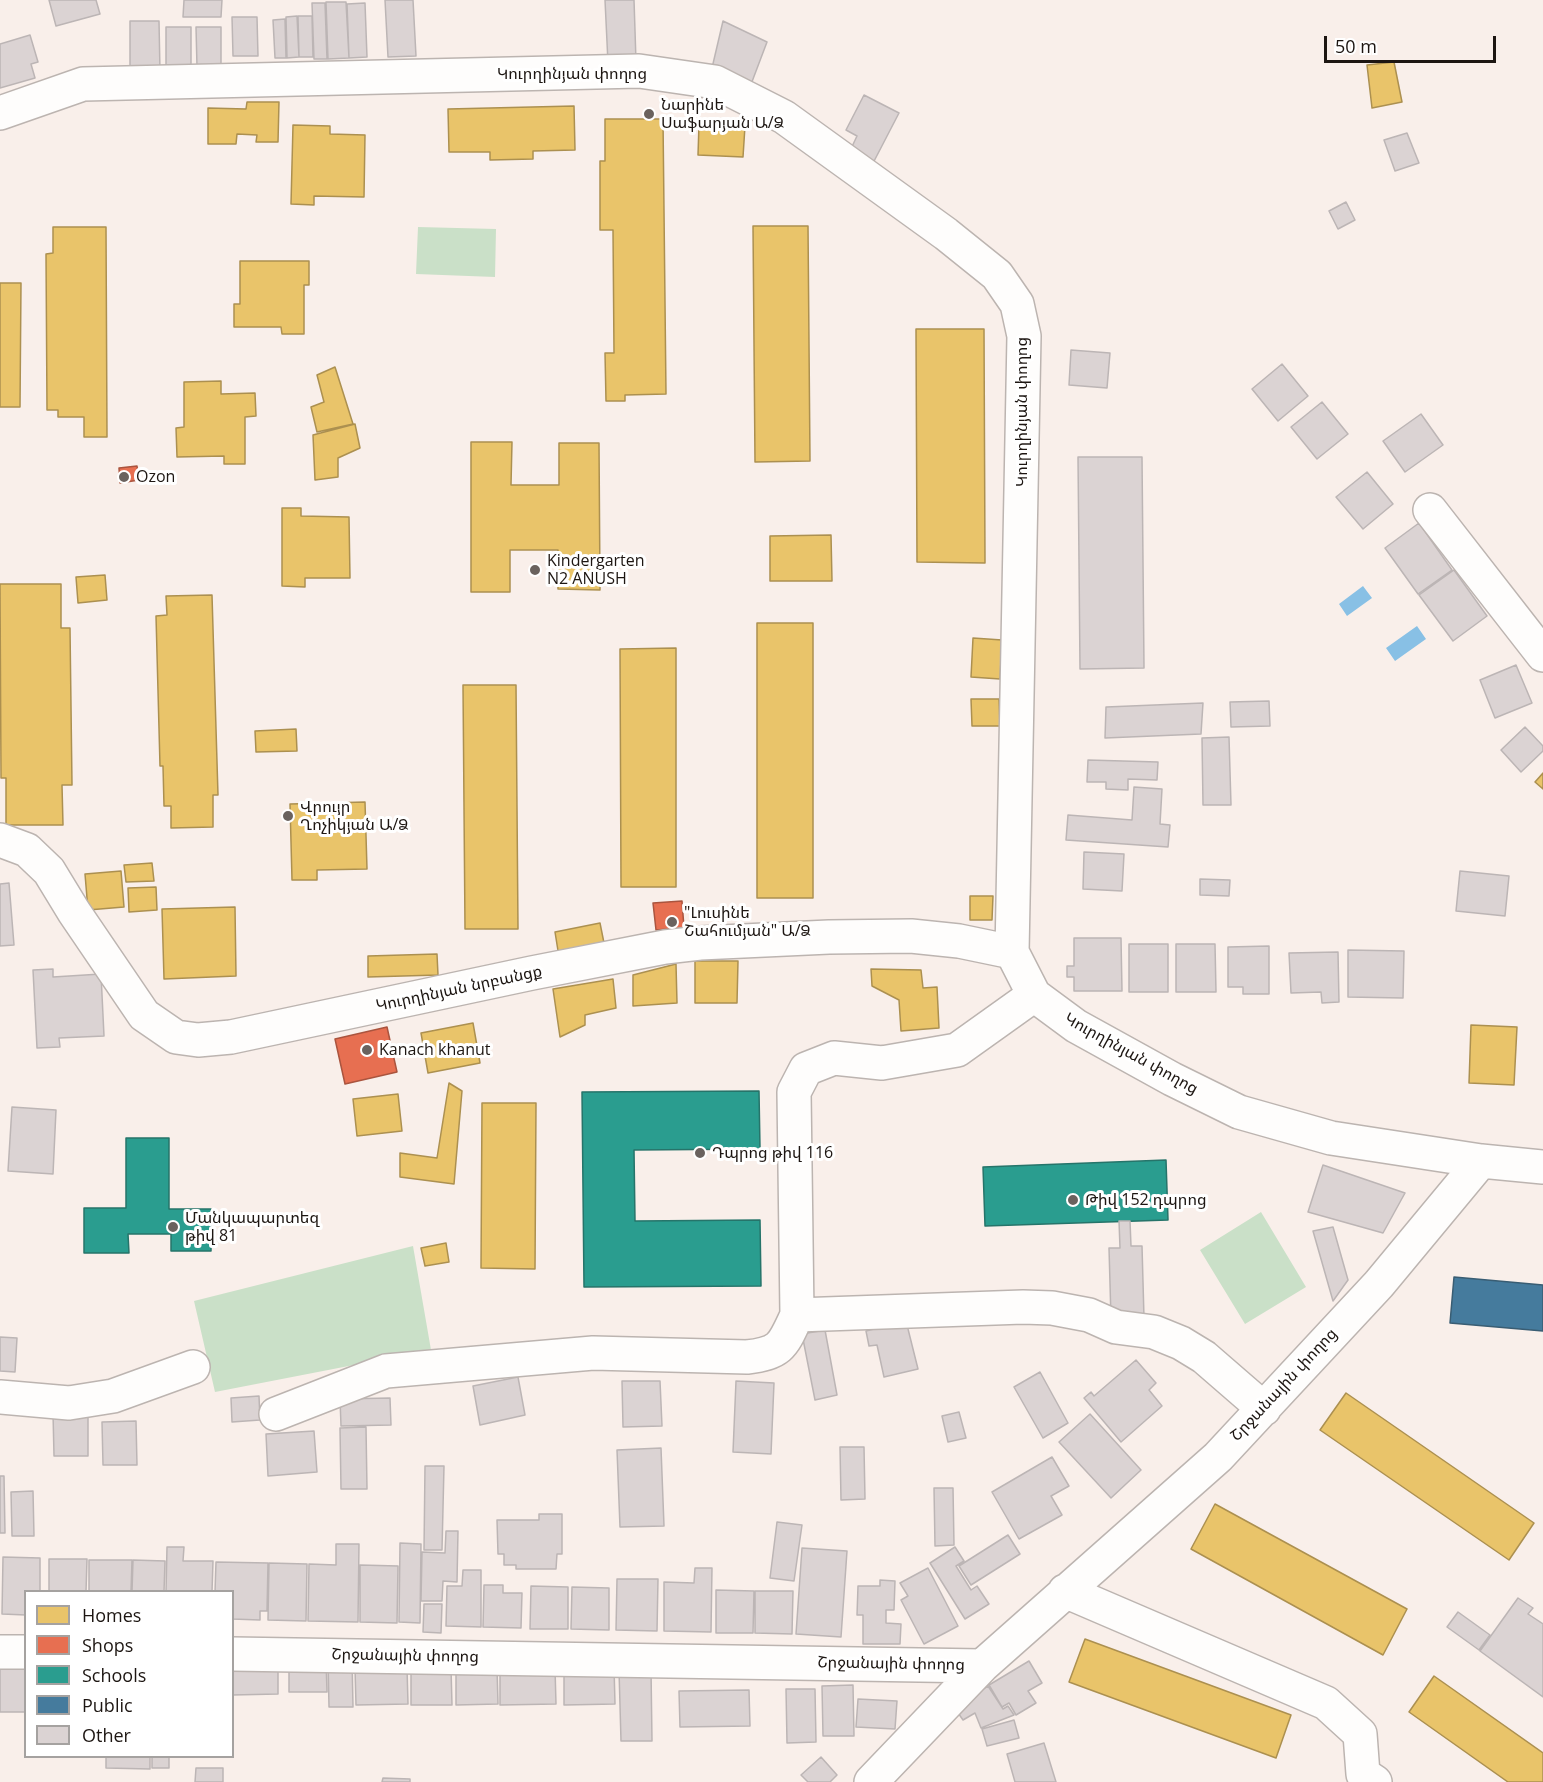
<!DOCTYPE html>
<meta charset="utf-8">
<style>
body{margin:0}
#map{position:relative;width:1543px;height:1782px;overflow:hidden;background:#f9efea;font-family:"Open Sans",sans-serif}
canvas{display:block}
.legend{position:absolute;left:24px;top:1590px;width:210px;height:168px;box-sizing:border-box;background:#fff;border:2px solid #a5a2a0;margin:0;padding:8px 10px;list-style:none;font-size:18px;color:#1d1612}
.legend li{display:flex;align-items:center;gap:12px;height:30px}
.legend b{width:30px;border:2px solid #a5a2a0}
.scale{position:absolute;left:1324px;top:36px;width:172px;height:27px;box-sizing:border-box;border:3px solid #1d1612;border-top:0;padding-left:8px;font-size:18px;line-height:21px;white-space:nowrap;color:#1d1612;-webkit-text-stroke:4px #fff;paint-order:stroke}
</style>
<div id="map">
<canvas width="1543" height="1782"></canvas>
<ul class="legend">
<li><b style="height:16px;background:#e9c46a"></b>Homes</li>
<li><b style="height:16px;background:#e76f51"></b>Shops</li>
<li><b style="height:16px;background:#2a9d8f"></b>Schools</li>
<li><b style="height:16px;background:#457b9d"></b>Public</li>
<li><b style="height:16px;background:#dbd3d3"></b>Other</li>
</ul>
<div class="scale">50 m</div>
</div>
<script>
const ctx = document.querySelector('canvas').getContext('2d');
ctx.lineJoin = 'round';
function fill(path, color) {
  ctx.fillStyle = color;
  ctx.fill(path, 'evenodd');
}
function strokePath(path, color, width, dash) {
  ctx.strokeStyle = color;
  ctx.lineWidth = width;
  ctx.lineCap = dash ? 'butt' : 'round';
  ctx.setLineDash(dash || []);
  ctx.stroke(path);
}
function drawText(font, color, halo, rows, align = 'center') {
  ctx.font = font + ' "Open Sans","Noto Sans Armenian",sans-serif';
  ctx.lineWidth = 6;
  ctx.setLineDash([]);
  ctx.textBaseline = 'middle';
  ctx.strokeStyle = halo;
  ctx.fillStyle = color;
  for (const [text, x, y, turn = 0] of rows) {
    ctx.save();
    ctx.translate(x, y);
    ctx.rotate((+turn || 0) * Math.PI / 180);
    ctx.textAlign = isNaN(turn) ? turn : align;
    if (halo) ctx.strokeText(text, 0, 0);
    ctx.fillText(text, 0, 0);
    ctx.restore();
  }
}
fill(new Path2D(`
 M418 227 496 229 495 277 416 274Z
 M1261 1212 1306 1287 1245 1324 1200 1250Z
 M413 1246 431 1350 215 1392 194 1301Z`), '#cae0c8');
fill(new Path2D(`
 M1363 586 1372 598 1347 616 1339 604Z
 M1417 626 1426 639 1395 661 1386 648Z`), '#88c0e5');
const homes = new Path2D(`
 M1394 62 1402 102 1372 108 1367 65Z
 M247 102H279L278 142H256L257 135 237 134 236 144H208V108L246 109Z
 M574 106 575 150 533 151V159L490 160V152H449L448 109Z
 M605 119H663L666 394 625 395V401H606L605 353H614L613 230H600V161H605Z
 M699 124 745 126 743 157 698 155Z
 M293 125 330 126V134L365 135 364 197 314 196V205L291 204Z
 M753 226H808L810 461 755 462Z
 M53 227H106L107 437H84V417H58V410H47L46 254 53 253Z
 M240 261H309V285H304V334H282L281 327H234V304H240Z
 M0 283H21L20 407H0Z
 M916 329H984L985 563 917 562Z
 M335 367 353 424 317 432 311 407 324 402 317 375Z
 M221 381V394L255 393 256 416 245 417V464H224V456L177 457 176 428 184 427V382Z
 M355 424 360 448 338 458V477L315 480 313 435Z
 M471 442H512L511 485H559V443H599L600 590 558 589V550H510V592H471Z
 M282 508H301V516L349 517 350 578H305V587L282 586Z
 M831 535 832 581H770V536Z
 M105 575 107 600 78 603 76 577Z
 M0 584H61V628H70L72 785H62L63 825H6V778H1Z
 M212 595 218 795H213V827L171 828V806H164L163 766H160L156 616 167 615 166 596Z
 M757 623H813V898H757Z
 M973 638 1002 640 1000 679 971 677Z
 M676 648V887H621L620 649Z
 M463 685H516L518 929H465Z
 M971 699H999L1000 726H972Z
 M296 729 297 751 256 752 255 731Z
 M1543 773V789L1535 782Z
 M365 802 367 869 317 870V880H292L290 804Z
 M152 863 154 881 126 882 124 865Z
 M121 871 124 907 88 910 85 874Z
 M156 887 157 910 129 912 128 888Z
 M970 896H993L992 920H970Z
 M235 907 236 976 164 979 162 909Z
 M600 923 605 948 559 957 555 932Z
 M437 954 438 975 368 977V956Z
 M695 961H738L737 1003H695Z
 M676 964 677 1003 633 1006V975Z
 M871 969 921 970 923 988 937 987 939 1028 901 1031 899 1000 872 986Z
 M613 979 616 1008 585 1015V1025L560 1037 553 989Z
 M473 1023 480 1063 428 1073 421 1033Z
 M1471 1025 1517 1027 1514 1085 1469 1083Z
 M449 1083 462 1091 454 1184 400 1177V1153L437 1158Z
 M398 1094 402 1131 357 1136 353 1099Z
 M482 1103H536L535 1269 481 1268Z
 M446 1243 449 1262 425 1266 421 1248Z
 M1346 1393 1534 1523 1509 1560 1320 1430Z
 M1215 1504 1407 1609 1383 1655 1191 1549Z
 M1085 1639 1291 1715 1276 1758 1069 1682Z
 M1434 1676 1543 1753V1782H1508L1409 1712Z`);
fill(homes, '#e9c46a');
strokePath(homes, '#ac9050', 1.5);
const shops = new Path2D(`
 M137 466 139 480 120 483 119 468Z
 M682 901 684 928 656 930 653 903Z
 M387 1027 397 1072 345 1084 335 1039Z`);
fill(shops, '#e76f51');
strokePath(shops, '#aa543e', 1.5);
const schools = new Path2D(`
 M759 1091 760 1149 634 1150 635 1221 760 1220 761 1286 584 1287 582 1092Z
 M126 1138H169V1209H211V1251H171V1234H128L129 1253H84V1208H126Z
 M1166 1160 1168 1220 985 1226 983 1167Z`);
fill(schools, '#2a9d8f');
strokePath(schools, '#26746a', 1.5);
const public = new Path2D(`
 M1454 1277 1543 1285V1331L1450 1323Z`);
fill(public, '#457b9d');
strokePath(public, '#395d73', 1.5);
const building = new Path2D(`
 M49 0H96L100 14 56 26Z
 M184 0H222L221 17H183Z
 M385 0H413L416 56 388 57Z
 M605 0H634L636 61 608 63Z
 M326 2H346L349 58 328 59Z
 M312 3H325L327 59H314Z
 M365 3 367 57 349 58 347 4Z
 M297 16 299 57 287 58 286 17Z
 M298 16H312L313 57H299Z
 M232 17H257L258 56H233Z
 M285 19 286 58H275L273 20Z
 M130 21H159L160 72H130Z
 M723 21 767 42 750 87 712 68Z
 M166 27H191V66H166Z
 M196 27H221V67H197Z
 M30 35 38 62 31 64 35 78 0 88V44Z
 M864 95 899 113 871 167 848 155 857 136 846 130Z
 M1407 133 1419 163 1395 171 1384 140Z
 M1346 202 1355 220 1338 229 1329 211Z
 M1071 350 1110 353 1107 388 1069 385Z
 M1282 364 1308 396 1278 421 1252 389Z
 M1322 402 1348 434 1317 459 1291 427Z
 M1421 414 1443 445 1405 472 1383 441Z
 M1078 457H1142L1144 668 1080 669Z
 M1367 472 1393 504 1363 529 1336 497Z
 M1419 523 1452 570 1418 594 1385 548Z
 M1454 570 1487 616 1453 641 1419 595Z
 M1516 665 1532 703 1495 718 1480 680Z
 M1269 701 1270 726 1231 727 1230 702Z
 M1203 703 1201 734 1105 738 1106 707Z
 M1525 727 1543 746V751L1521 772 1501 750Z
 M1229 737 1231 805H1203L1202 738Z
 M1088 760 1158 762 1157 780 1128 779V790L1106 789V782H1087Z
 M1134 787 1162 789 1160 824 1170 825 1168 847 1066 840 1068 815 1132 820Z
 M1084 852 1124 854 1122 891 1083 889Z
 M1460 871 1509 876 1505 916 1456 911Z
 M1200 879 1230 880 1229 896 1200 895Z
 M9 883 14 945 0 946V884Z
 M1074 938H1121L1122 991H1074V977H1067V966H1074Z
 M1129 944H1168V992H1129Z
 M1176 944H1215L1216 992H1176Z
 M1269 946V994H1243V987H1228V947Z
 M1348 950 1404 951 1403 998 1348 997Z
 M1338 952 1339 1002 1322 1003 1321 992 1291 993 1289 953Z
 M53 969V977L101 974 104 1036 59 1038 60 1047 37 1048 33 970Z
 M12 1107 56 1110 53 1174 8 1171Z
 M1323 1165 1405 1193 1383 1233 1308 1212Z
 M1119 1221H1130L1131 1246H1142L1144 1318 1111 1319 1109 1248H1120Z
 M1333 1227 1348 1280 1333 1301 1313 1231Z
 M906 1321 918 1369 884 1377 877 1345 869 1346 866 1331Z
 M825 1330 837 1395 815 1400 802 1334Z
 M0 1337 17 1338 15 1372 0 1371Z
 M1136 1360 1156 1383 1149 1390 1162 1406 1121 1442 1084 1398 1091 1392 1094 1396Z
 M1040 1372 1068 1423 1043 1438 1014 1387Z
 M518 1377 525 1415 480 1425 473 1386Z
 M622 1381H660L662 1426 623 1427Z
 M736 1381 774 1383 771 1454 733 1452Z
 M259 1396 260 1420 232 1422 231 1398Z
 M390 1398 391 1425 341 1426 340 1399Z
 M959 1412 966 1438 948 1442 942 1416Z
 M53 1413H88V1456H54Z
 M1090 1414 1141 1470 1111 1498 1059 1442Z
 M136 1421 137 1465H103L102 1422Z
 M366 1427 367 1489H341L340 1428Z
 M314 1431 317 1472 268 1476 266 1434Z
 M840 1447H864L865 1499 841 1500Z
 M661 1448 664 1526 620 1527 617 1450Z
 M1052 1457 1069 1486 1051 1496 1062 1515 1019 1539 992 1492Z
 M425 1466H444L442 1550H424Z
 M0 1476H4L5 1533H0Z
 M934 1488H953L954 1545 935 1546Z
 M33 1491 34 1536H12L11 1492Z
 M539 1514H562V1554H557L556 1569H516V1565H504V1554H498L497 1520H539Z
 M777 1522 802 1525 794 1581 770 1578Z
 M446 1531H458L457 1582 443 1581 442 1601H421L422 1552 445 1553Z
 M1008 1535 1020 1554 971 1585 959 1566Z
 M400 1543 421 1544 420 1623 399 1622Z
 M336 1544H359L358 1622 308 1621 309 1564 336 1565Z
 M167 1547H184L183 1561H213L212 1592H166Z
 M955 1547 964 1561 956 1566 971 1590 977 1586 989 1604 965 1619 930 1563Z
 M802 1548 847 1551 841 1637 796 1634Z
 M3 1557 40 1558V1592H26V1615L2 1614Z
 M49 1559H87L86 1592H49Z
 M89 1560H132L131 1592H89Z
 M133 1560 165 1561 164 1592H132Z
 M216 1562 268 1563 267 1611H260V1620L232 1619V1592H215Z
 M269 1563 307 1564 306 1621 268 1620Z
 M360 1565 398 1566 397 1623 360 1622Z
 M695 1568H712L711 1632 664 1631V1582L694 1583Z
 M928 1568 958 1626 924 1644 901 1600 908 1596 900 1583Z
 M463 1570H481V1627L446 1626 447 1586H462Z
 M617 1579H658L657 1631 616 1630Z
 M880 1580 895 1581 894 1610H886V1623L901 1624 900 1644H863V1615H857L858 1586H880Z
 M484 1585H503V1593H522L521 1628 483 1627Z
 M531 1586 568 1587V1629H530Z
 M572 1587 609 1588V1630L571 1629Z
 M716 1590 754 1591 753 1633H716Z
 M755 1591H793L792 1634 755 1633Z
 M1518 1598 1533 1608 1528 1614 1543 1624V1697L1480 1651Z
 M424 1604H442L441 1633 423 1632Z
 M1458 1612 1490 1635 1479 1650 1447 1627Z
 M352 1659 353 1707H329L328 1660Z
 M289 1660H326L327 1692H289Z
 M278 1661V1694L232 1695V1662Z
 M1029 1661 1042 1683 1028 1691 1036 1703 1016 1715 1009 1703 1002 1707 989 1685Z
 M26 1662V1712H0V1663Z
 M614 1667 615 1704 564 1705V1668Z
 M355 1668H407L408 1704 356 1705Z
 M451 1668 452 1705H411V1669Z
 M456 1668H497L498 1704 456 1705Z
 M500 1668H555L556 1704 500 1705Z
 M651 1669 652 1741H621L619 1670Z
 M853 1685 854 1736H823L822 1686Z
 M988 1686 1003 1709 1008 1706 1014 1715 981 1728 975 1713 963 1720 954 1707Z
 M786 1689H815L816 1742 787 1743Z
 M749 1690 750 1726 680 1727 679 1691Z
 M858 1699 897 1701 895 1729 856 1727Z
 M1014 1720 1019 1738 987 1746 982 1729Z
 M1044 1743 1056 1782H1015L1007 1754Z
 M106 1756H150V1769L106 1768Z
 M152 1756H169V1768H152Z
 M821 1757 837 1775 830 1782H808L801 1775Z
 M196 1768H223V1782H195Z
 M383 1778 410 1779V1782H382Z`);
fill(building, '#dbd3d3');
strokePath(building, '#bcb5b5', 1.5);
const minor = new Path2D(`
 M0 113 83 84 639 71 715 82 784 117 946 234 997 275 1017 304 1024 336 1012 952 1034 995 1076 1026 1172 1079 1239 1112 1331 1138 1481 1161 1543 1167
 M1430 510 1543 655
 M0 840 27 850 49 871 74 912 144 1015 176 1037 198 1040 231 1037 532 973 665 947 700 943 829 937 911 936 959 941 1012 952
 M797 1315 794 1092 806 1069 834 1058 882 1063 957 1050 1034 995
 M0 1397 69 1403 113 1396 193 1367
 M276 1414 386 1371 593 1353 747 1357C782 1353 783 1345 797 1315L1023 1307 1052 1308 1089 1315 1116 1327 1154 1332 1181 1343 1204 1357 1264 1409
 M1065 1591 1326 1703 1360 1734 1363 1774 1375 1782
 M0 1652H26
 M232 1654 982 1666
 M871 1782 982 1666 1218 1457 1379 1284 1481 1161`);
strokePath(minor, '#bcb4b0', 36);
strokePath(minor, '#fefdfc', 33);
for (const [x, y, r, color] of [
 [649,114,6,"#6a625e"],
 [124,477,6,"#6a625e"],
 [535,570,6,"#6a625e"],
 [288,816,6,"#6a625e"],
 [672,922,6,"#6a625e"],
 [367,1050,6,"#6a625e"],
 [700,1153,6,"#6a625e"],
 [1073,1200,6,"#6a625e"],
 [173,1227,6,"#6a625e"]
]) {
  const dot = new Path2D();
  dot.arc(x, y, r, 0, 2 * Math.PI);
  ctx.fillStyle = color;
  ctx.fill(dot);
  strokePath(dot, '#fff', 2);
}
drawText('16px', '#1d1612', '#fff', [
 ["Կուրղինյան փողոց",572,74],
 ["Կուրղինյան փողոց",1022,412,-90],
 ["Կուրղինյան նրբանցք",459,989,-12],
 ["Կուրղինյան փողոց",1131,1054,29],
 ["Շրջանային փողոց",1284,1385,-47],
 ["Շրջանային փողոց",405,1656,1],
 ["Շրջանային փողոց",891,1664,1]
]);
drawText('16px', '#1d1612', '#fff', [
 ["Նարինե",661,105],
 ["Սաֆարյան Ա/Ձ",661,123],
 ["Ozon",136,477],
 ["Kindergarten",547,561],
 ["N2 ANUSH",547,579],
 ["Վրույր",300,807],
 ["Ղոչիկյան Ա/Ձ",300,825],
 ["\"Լուսինե",684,913],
 ["Շահումյան\" Ա/Ձ",684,931],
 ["Kanach khanut",379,1050],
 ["Դպրոց թիվ 116",712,1153],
 ["Թիվ 152 դպրոց",1085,1200],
 ["Մանկապարտեզ",185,1218],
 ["թիվ 81",185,1236]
], 'left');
</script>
